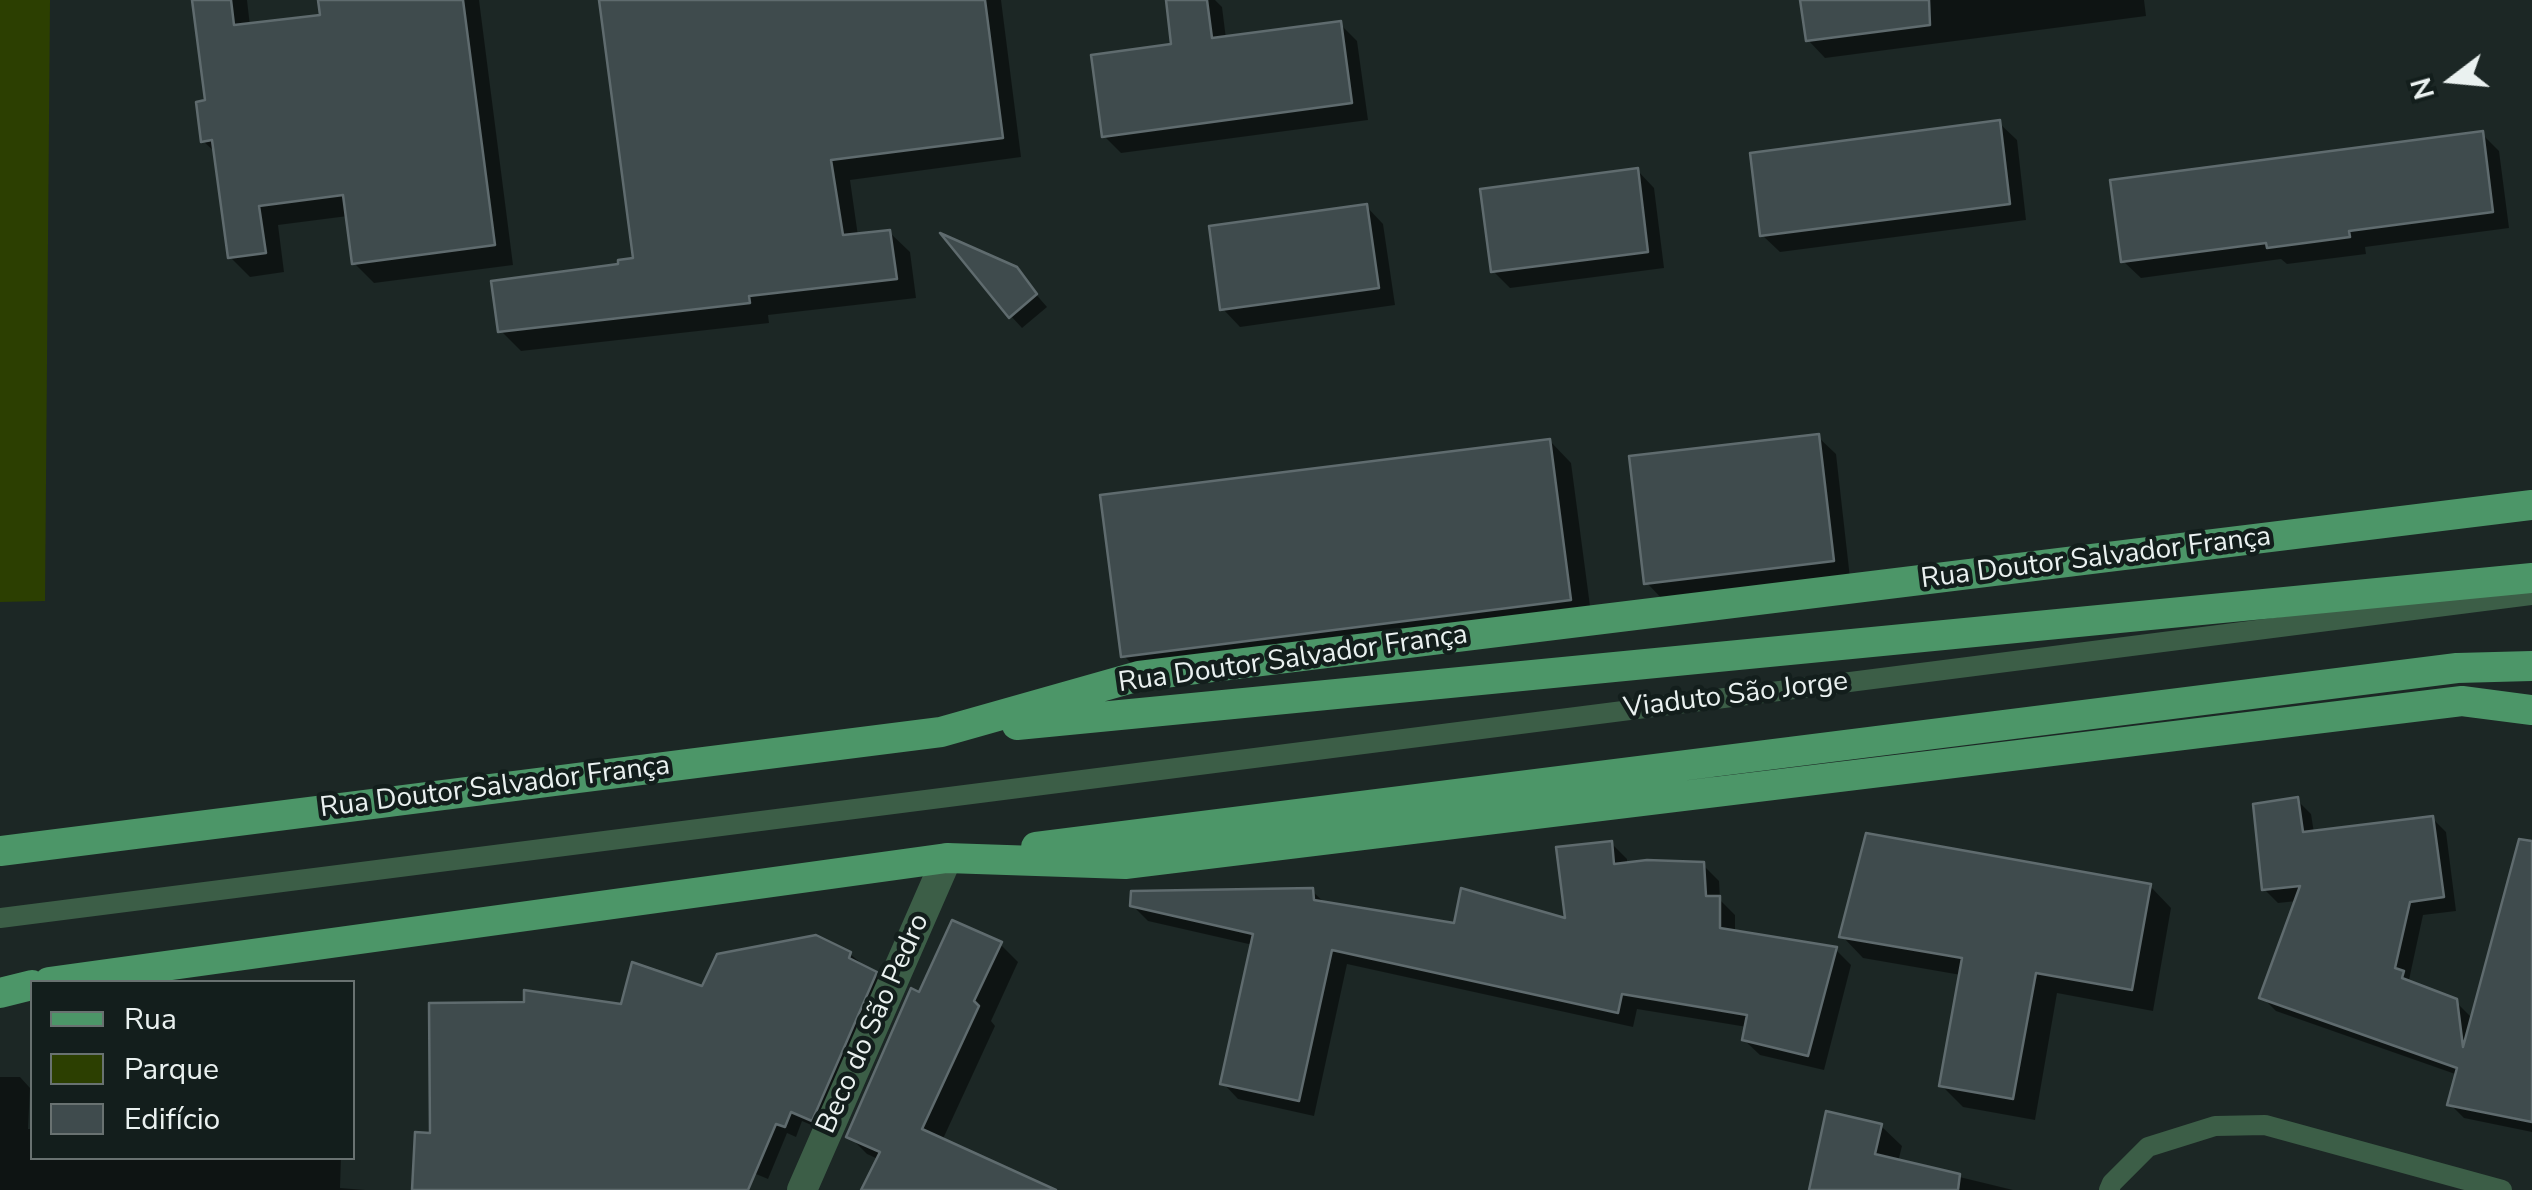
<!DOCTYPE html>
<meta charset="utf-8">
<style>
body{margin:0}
#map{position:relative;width:2532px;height:1190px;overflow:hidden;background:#1c2725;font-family:"Nunito Sans",sans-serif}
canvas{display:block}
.legend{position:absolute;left:30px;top:980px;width:325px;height:180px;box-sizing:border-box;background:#131e1c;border:2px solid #697271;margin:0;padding:12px 18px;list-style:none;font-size:30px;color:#eaf1f0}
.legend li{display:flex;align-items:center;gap:20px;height:50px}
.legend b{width:50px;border:2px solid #697271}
.north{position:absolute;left:2402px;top:30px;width:100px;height:100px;-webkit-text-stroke:8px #131e1c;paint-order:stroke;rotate:254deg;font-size:28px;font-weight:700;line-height:40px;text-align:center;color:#eaf1f0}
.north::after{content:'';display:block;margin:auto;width:35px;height:45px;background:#eaf1f0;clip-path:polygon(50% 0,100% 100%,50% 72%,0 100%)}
</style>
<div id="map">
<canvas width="2532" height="1190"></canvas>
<ul class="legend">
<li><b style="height:12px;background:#4c9668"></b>Rua</li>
<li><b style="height:28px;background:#2c3f01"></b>Parque</li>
<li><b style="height:28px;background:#3f4b4d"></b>Edifício</li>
</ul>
<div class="north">N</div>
</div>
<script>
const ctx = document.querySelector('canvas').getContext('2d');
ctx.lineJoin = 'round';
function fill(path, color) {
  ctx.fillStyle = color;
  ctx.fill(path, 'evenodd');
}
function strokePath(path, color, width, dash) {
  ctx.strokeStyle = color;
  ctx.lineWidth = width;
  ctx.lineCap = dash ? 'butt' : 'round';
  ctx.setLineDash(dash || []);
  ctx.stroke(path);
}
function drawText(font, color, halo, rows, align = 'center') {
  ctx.font = font + ' "Nunito Sans",sans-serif';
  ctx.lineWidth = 9;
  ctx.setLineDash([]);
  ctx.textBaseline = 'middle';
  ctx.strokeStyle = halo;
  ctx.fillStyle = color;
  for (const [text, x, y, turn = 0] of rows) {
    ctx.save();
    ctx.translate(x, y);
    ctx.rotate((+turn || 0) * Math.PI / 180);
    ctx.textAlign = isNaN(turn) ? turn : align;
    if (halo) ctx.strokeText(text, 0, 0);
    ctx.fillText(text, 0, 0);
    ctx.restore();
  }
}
fill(new Path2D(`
 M0 0H50L45 601 0 602Z`), '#2c3f01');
fill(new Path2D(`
 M195 0H247L250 26 323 17 321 0H479L513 265 374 283 354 263 348 216 278 225 284 272 250 277 230 257 216 153 203 141 208 102Z
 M602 0H1001L1021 157 850 180 858 236 889 232 910 252 916 298 768 315 769 323 521 351 501 331 636 260Z
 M1169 0H1215L1222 7 1226 39 1340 24 1357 41 1368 120 1121 153 1104 136 1174 46Z
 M1803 0H2144L2146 16 1825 58 1808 40Z
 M1999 123 2017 140 2026 220 1780 252 1762 235Z
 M2482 134 2499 151 2509 228 2365 247 2366 254 2287 264 2281 259 2141 278 2123 261Z
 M1637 170 1654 188 1664 268 1510 288 1493 271Z
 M1366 206 1383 224 1395 305 1240 327 1223 309Z
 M1020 276 1047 307 1022 328 1011 316Z
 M1818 437 1836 454 1850 578 1664 601 1647 583Z
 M1550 441 1571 463 1592 621 1145 677 1123 655Z
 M2297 800 2311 814 2314 833 2432 818 2446 832 2456 911 2423 915 2409 980 2415 986 2455 1001 2473 1019 2532 854V1132L2464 1118 2450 1104 2458 1075 2276 1011 2262 997 2297 901 2278 903 2264 889Z
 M1611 843 1627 859V865H1703L1719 881 1720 900 1735 915V933L1835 949 1851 965 1824 1070 1760 1055 1744 1040 1747 1027 1637 1009 1633 1027 1347 964 1314 1116 1238 1099 1223 1083 1253 945 1148 921 1132 905 1312 891 1326 904 1456 926 1568 922Z
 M2150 886 2171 908 2153 1011 2057 993 2035 1120 1963 1107 1941 1085 1961 975 1863 958 1842 936Z
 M1000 944 1018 962 991 1021 995 1026 942 1141 1050 1190H946L867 1154 849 1136 920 996Z
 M850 954 886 984 823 1130 802 1121 796 1137 787 1133 768 1179 715 1157 704 1190H415L432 1135 623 1007Z
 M0 1077H20L30 1088 28 1129H32V1158H341L340 1188 365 1190H0Z
 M1881 1126 1902 1146 1898 1162 2013 1190H1811Z`), '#0007');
const building = new Path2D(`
 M192 0H231L234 25 320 15 318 0H463L495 245 352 264 343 195 259 206 266 253 228 258 212 140 201 142 196 102 205 100Z
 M599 0H985L1003 138 831 160 843 235 890 230 897 279 749 296 750 303 498 332 491 281 618 264V260L633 258Z
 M1166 0H1207L1212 38 1341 21 1352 103 1102 137 1091 55 1171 44Z
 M1800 0H1929L1930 25 1806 41Z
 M2000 120 2010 204 1760 236 1750 153Z
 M2483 131 2493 212 2349 231 2350 237 2267 248 2266 243 2121 262 2110 180Z
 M1638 168 1648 252 1491 272 1480 189Z
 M1367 204 1379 288 1220 310 1209 226Z
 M940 233 1017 267 1037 294 1009 318Z
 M1819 434 1834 561 1644 584 1629 456Z
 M1550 439 1571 600 1121 657 1100 495Z
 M2298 797 2303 832 2433 816 2444 897 2410 902 2395 968 2404 971 2402 978 2457 999 2463 1047 2519 839 2532 841V1122L2447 1105 2457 1068 2259 998 2300 886 2262 890 2253 804Z
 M1866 833 2151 884 2132 990 2036 973 2013 1099 1939 1086 1962 958 1839 937Z
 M1612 841 1614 864 1647 860 1704 862 1706 896H1720V928L1837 947 1808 1056 1742 1040 1747 1015 1622 994 1618 1013 1332 950 1299 1101 1220 1084 1253 934 1130 906 1131 891 1313 888 1314 900 1454 923 1461 888 1565 918 1556 847Z
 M952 920 1002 942 974 1001 979 1006 922 1129 1056 1190H861L880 1152 846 1137 911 988 919 992Z
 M816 935 851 952 849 958 877 972 812 1121 791 1112 785 1127 776 1124 748 1190H412L415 1132 430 1133 429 1003 524 1002V990L621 1004 632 962 702 986 717 954Z
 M1826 1111 1882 1124 1875 1154 1960 1174 1958 1190H1809Z`);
fill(building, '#3f4b4d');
strokePath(building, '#5f6b6e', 2.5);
strokePath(new Path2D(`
 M0 918 2532 595
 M2109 1190 2112 1183 2148 1147 2215 1126 2265 1125 2502 1190`), '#3c5e47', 20);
strokePath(new Path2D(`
 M802 1190 947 858`), '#3c5e47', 30);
strokePath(new Path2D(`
 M1017 725 2532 578
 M1036 847 2457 668 2532 666
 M0 851 941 732 1139 676 2532 505
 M49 982 947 858 1125 864 2462 701 2532 710
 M0 993 32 985`), '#4c9668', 30);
drawText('28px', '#eaf1f0', '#131e1c', [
 ["Rua Doutor Salvador França",2096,559,-7],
 ["Rua Doutor Salvador França",1293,660,-8],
 ["Viaduto São Jorge",1736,696,-7],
 ["Rua Doutor Salvador França",495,788,-7],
 ["Beco do São Pedro",874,1024,-66]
]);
</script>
